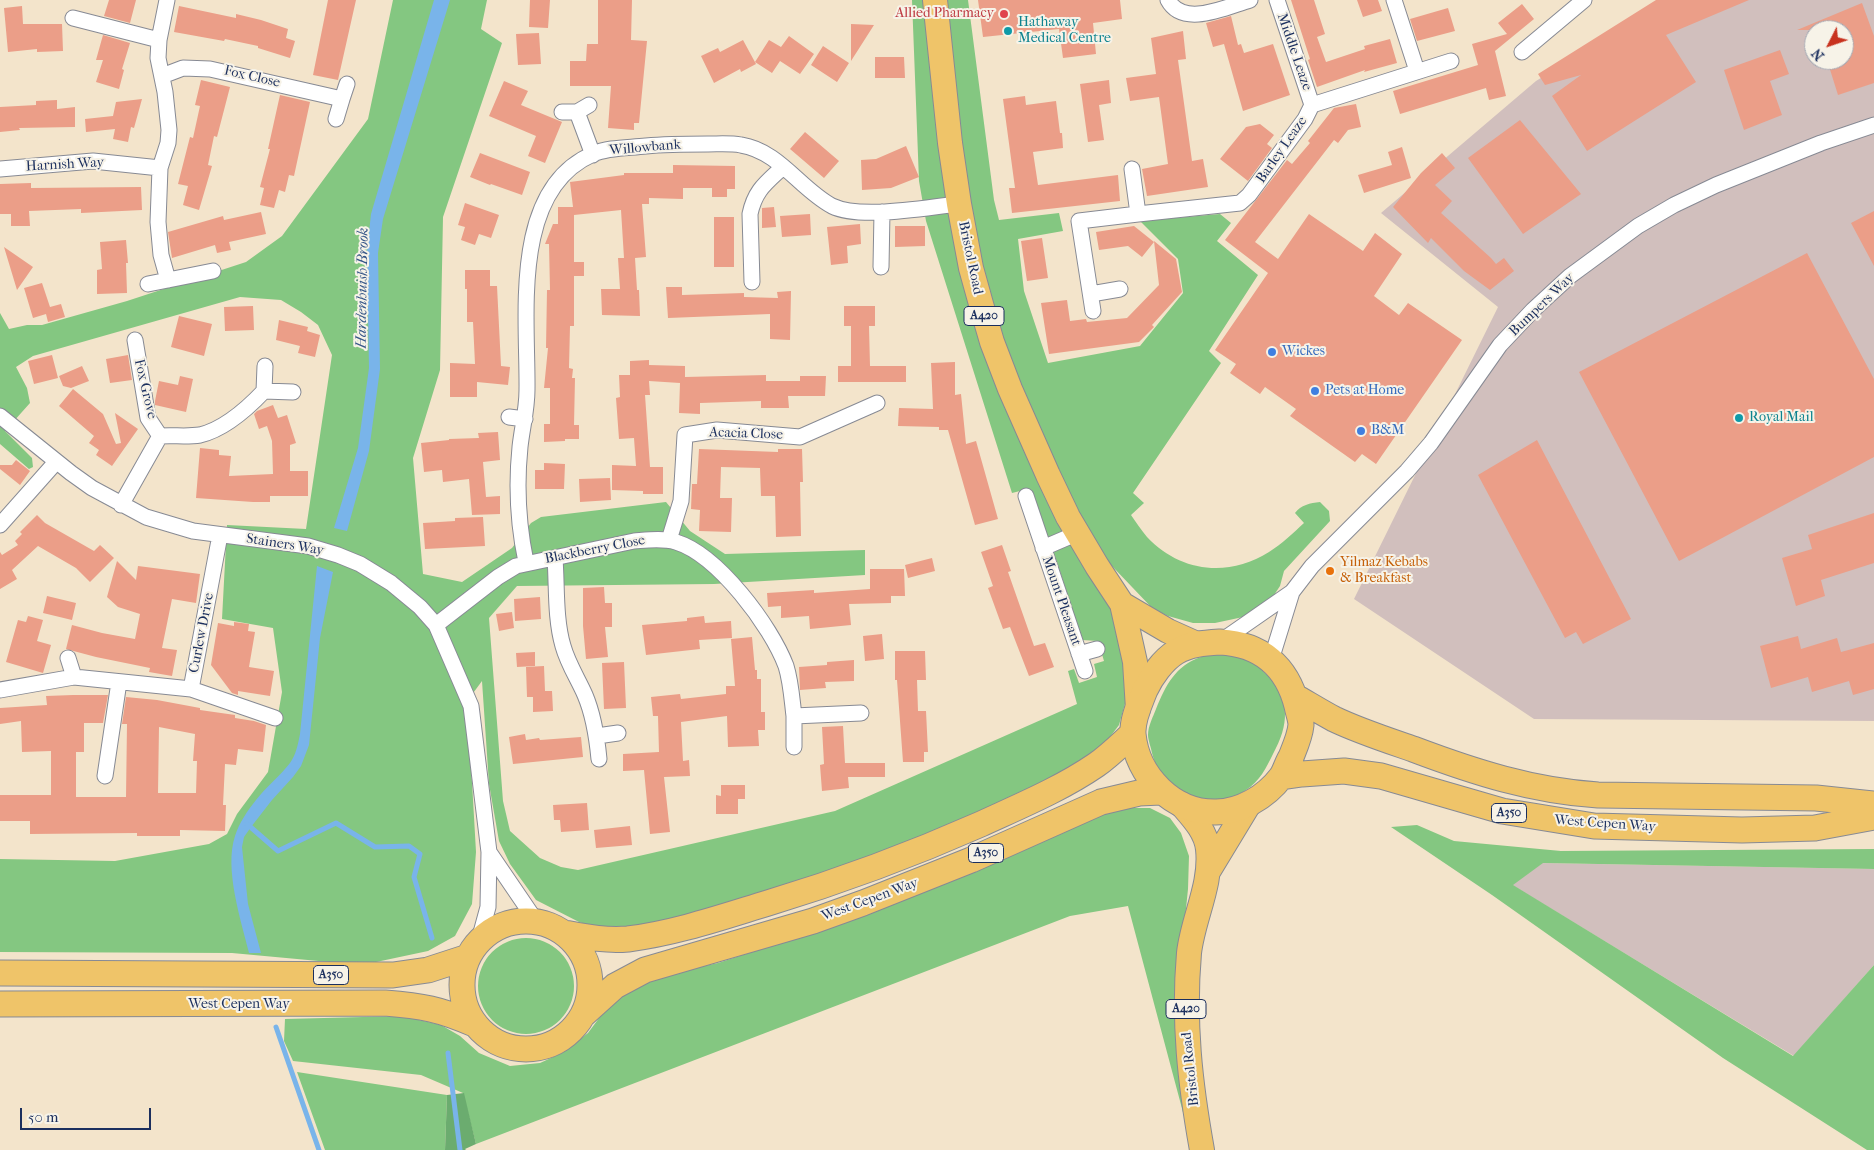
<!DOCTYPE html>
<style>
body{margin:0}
#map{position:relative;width:1874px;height:1150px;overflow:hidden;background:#f3e4cb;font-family:"IM FELL French Canon",serif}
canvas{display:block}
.north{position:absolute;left:1804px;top:20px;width:50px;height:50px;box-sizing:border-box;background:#f7f3e8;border:1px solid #9fa5b1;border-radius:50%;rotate:229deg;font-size:14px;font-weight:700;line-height:20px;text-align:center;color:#1b2f5e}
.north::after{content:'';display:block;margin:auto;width:18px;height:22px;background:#c8321e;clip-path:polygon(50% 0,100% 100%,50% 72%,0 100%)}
.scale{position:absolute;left:20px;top:1108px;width:131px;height:22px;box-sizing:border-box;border:2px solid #1b2f5e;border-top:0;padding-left:6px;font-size:15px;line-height:18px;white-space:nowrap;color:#1b2f5e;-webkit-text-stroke:4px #f7f3e8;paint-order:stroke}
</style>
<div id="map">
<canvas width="1874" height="1150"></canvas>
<div class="north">N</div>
<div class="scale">50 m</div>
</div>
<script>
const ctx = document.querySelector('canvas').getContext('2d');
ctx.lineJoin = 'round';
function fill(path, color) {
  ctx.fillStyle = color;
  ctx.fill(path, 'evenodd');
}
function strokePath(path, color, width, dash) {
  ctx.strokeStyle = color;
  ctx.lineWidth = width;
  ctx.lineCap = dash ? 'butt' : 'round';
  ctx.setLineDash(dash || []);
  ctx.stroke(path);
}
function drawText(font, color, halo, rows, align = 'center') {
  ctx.font = font + ' "IM FELL French Canon",serif';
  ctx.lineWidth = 4;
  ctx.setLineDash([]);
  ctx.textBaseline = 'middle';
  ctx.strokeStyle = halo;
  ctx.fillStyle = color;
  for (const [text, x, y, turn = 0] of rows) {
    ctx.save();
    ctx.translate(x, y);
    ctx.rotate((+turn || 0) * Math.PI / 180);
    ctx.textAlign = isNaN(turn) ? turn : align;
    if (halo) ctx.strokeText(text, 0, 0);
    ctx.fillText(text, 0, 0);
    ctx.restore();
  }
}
fill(new Path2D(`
 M1666 0H1874V721L1534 719 1354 599 1498 307 1381 213 1536 81ZM1814 30H1844V60H1814Z
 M1542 863 1874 869V965L1794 1056 1512 885Z`), '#d1bfbd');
fill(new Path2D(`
 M393 0H487L481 29 502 43 443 217 440 370 413 458 423 574 462 582 512 548 531 523 541 517 666 502 690 531 725 554 865 550V575L714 584 517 586 489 618 503 801 510 831 540 858 561 867 578 870 835 811 1077 704 1068 671 1074 669 1079 683 1097 677 1094 664 1104 661 1098 641 1082 640 1057 562 1028 489 1012 493 926 221 919 181 912 0H968L994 200 999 220 1059 213 1063 231 1018 239 1024 291 1048 363 1140 346 1183 293 1178 259 1140 221 1220 214 1231 223 1217 241 1258 275 1209 351 1221 363 1133 493 1144 503 1131 515C1136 522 1141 530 1147 537 1180 572 1228 578 1269 552 1282 544 1293 533 1304 523L1295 513C1301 505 1310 503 1320 502L1329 511 1330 521 1284 571 1280 586 1274 595 1243 617 1215 623H1193L1168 616 1153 609 1111 565 1093 544 1107 601 1121 626 1130 686 1119 725 1098 753 993 811 777 890 644 927H594L579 922 536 900 510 864 499 841 489 784 482 681 465 704 472 782 476 852 472 904 455 936 428 951 362 965 232 953 0 952V859L115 861 209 844 227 834 237 814 268 772 282 692 273 628 222 619 227 525 306 529 332 355 318 325 301 312 281 300 240 297 33 356 16 367 27 388 30 403 5 431 32 458 33 467 29 469 0 444V313L9 329 27 325H42L127 301 246 262 282 236 368 119Z
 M1227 653C1237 657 1247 660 1256 664 1260 667 1263 672 1267 675 1291 700 1289 725 1273 754 1266 768 1260 781 1246 790 1212 813 1161 792 1152 753 1151 747 1148 740 1148 735 1148 726 1153 717 1156 709 1166 685 1175 666 1201 657 1209 654 1219 654 1227 653Z
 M1123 808H1150L1170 818 1181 833 1189 856 1188 889 1182 948 1176 1044 1184 1116 1128 906 1070 916 476 1144 463 1093 421 1075 293 1061 284 1041 285 1019 402 1016 441 1025 460 1036 479 1053 510 1066 540 1063 562 1053 588 1033 611 1002 641 980 718 963 851 920 1077 821Z
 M1417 825 1454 841 1561 851 1874 849V869L1543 863 1513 885 1793 1056 1874 965V1150H1867L1723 1058 1492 895 1391 827Z
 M478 986a48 48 0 1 1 96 0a48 48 0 1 1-96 0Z
 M297 1072 447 1095 445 1150H325Z`), '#84c781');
fill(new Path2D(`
 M464 1093 476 1144 465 1149 466 1150H445L447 1095Z`), '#6bac6f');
fill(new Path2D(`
 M434 0H450L383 219 378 253 380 369 369 451 347 531 334 528 358 448 369 368 367 251 371 214Z
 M317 566 333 572 320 638 309 745 301 766 293 777 272 800 251 827 244 837 242 847 248 904 261 953H249C241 920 224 869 235 836 239 823 248 810 256 800 266 787 280 776 290 763 296 755 298 744 300 734Z`), '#79b4ea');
strokePath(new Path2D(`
 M247 824 278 851 336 823 375 847 409 846 420 854 414 877 432 938
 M276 1027 319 1150
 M448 1053 460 1150`), '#79b4ea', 5);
fill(new Path2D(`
 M109 0H136L130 23 104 16Z
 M328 0H356L338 80 313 75Z
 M530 0H550L548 28 529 27Z
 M598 0H632L631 40 647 41 639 123H634V130L608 128 611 86H570V61H586L587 44H598Z
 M978 0H1120L1122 19 1093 23 1096 54 1063 58 1059 29 983 37Z
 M1291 0H1314L1325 34 1317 37 1326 62 1365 49 1364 46 1390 39 1397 63 1364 72 1365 70 1317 87 1308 60 1310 59Z
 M1357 0H1378L1382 11 1363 17Z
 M1656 0H1749L1666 35 1696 82 1587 151 1552 96 1581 75 1545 85 1538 74Z
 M1862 3 1874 36V83L1838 95 1827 60H1844V30H1797Z
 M1522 4 1534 19 1495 51 1506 96 1489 100 1486 88 1400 114 1393 91 1478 65 1472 44 1507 34 1498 23Z
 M22 6 23 24H62L63 51 37 52V49L8 52 4 8Z
 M179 6 236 18V14L261 20 288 29 286 38 295 41 290 58 258 48V46L225 39 224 41 174 32Z
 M1448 8 1455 31 1417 41 1410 19Z
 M1231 16 1238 45 1241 44 1244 53 1273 44 1290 95 1243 111 1224 44 1213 47 1206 23Z
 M851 24 874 25 851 61Z
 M1183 31 1186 59 1178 60 1192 161 1203 159 1208 187 1147 196 1142 169 1168 164 1159 97 1130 101 1126 78 1156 74 1151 38Z
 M539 33 541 64 518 65 516 34Z
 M103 35 130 43 122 69 124 70 119 89 96 82 103 60H96Z
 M789 36 814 54 800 74 780 61 772 73 755 62 769 40 781 47Z
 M743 40 756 64 741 72 740 69 714 83 701 56 718 48 720 52Z
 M823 46 849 63 837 82 811 65Z
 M1780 50 1789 74 1770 81 1782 115 1744 130 1724 70Z
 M875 57H904L905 78H875Z
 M201 80 230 87 217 137 214 136 208 165 212 166 199 210 183 205 188 186 178 184 190 137 193 138 200 106 195 105Z
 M1109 80 1111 103 1099 105 1104 140 1088 142 1080 84Z
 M504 81 528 91 521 105 562 122 545 163 528 156 536 136 489 116Z
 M280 95 310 102 294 176 289 175 285 192 279 190 274 208 260 205 264 188 260 187 270 149H268Z
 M1025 96 1026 105 1056 101 1060 133H1062L1063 148 1033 152 1038 185 1118 175 1120 201 1012 213 1009 188H1015L1003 99Z
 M142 99 134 128 131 127 128 142 113 139 115 129 86 132 85 119 113 116 116 102Z
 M57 100V109L75 107V127L19 128 20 130 0 132V107L36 105V101Z
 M1356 104 1361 127 1348 130 1338 143 1334 140 1255 242 1278 259 1309 214 1363 251 1375 233 1402 254 1374 296 1399 315 1408 303 1462 340 1376 464 1362 454 1355 462 1290 416 1296 409 1265 387 1260 394 1230 373 1236 364 1215 350 1268 273 1225 240 1287 160 1292 164 1310 143 1308 141 1334 108Z
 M1520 120 1581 194 1523 234 1468 158Z
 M1260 124 1274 135 1267 144 1272 148 1248 181 1220 159 1246 127Z
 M805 132 839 161 824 178 790 149Z
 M906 146 919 177 891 188 862 190 861 160 876 159Z
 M1402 147 1411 178 1364 193 1358 175 1392 165 1388 152Z
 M480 153 530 172 522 195 491 184 490 185 470 177Z
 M1442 153 1455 168 1435 185 1452 201 1441 213 1491 258 1496 264 1504 258 1514 271 1490 290 1464 271 1431 238 1428 243 1393 207 1421 173Z
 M673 165 735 166V189H727V197H712V188H683V199L649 198V204H642L646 257 635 258 637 290H639L640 316 602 315 601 289H620L618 258H624L621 210 574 215V210V262H584V276H574V326H570L569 368 573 369 572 378H575L574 425H579V439H565V441L544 442V424H550V388H544L548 348H546L547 290H550L549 244H545L553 224H558V207H573L570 182 624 175V173H673Z
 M31 183V188L141 187 142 210 81 213V209L29 211 30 226H11V214H0V184Z
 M465 203 499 215 491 238 479 234 475 245 461 240 465 227 458 225Z
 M774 207 776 227 762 228V208Z
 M1874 211V266L1851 223Z
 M261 212 266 234 229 242 231 250 217 253 215 245 172 258 168 232 223 216 224 220Z
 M810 214 811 235 782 237 780 216Z
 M714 217H734V267H714Z
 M860 224 861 244 847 246 848 263 831 265 827 227Z
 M895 226H925V246L895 247Z
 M1134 226 1154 242 1142 257 1128 246 1099 250 1096 232Z
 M1042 238 1048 278 1027 281 1021 241Z
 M126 240 128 263H126L127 293 97 294V270L102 269 100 242Z
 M1154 241 1176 259 1182 292 1152 325 1154 327 1139 342 1049 354 1041 303 1067 300 1070 321 1086 319 1087 322 1127 318 1159 285Z
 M4 247 33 267 17 290Z
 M1807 253 1874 379V457L1679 561 1579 372Z
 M465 270H490V286H497L501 366 510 367 508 385 477 382V397H450V363L475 364 473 322H467V289H465Z
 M42 283 50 307 61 304 65 317 48 322 46 314 33 318 24 288Z
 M666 287H682V295L744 293V297L778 298 777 292 791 291 790 340 770 339V314L668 318Z
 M253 306 254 330 225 331 224 307Z
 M844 306H875V326H869L870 366H906V382H838V366H851V326H844Z
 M179 316 212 324 204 356 171 347Z
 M279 320 308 327 307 331 320 335 315 357 298 353 300 346 276 340Z
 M52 355 58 378 34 384 28 361Z
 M128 355 132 380 110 383 106 359Z
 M649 360V365L685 366V377L766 375V381H800V376H826L825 396H788L789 408H761V401L700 403V414L679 413 680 383 649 381 650 395H645L650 467H663V494H643V491L612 490V465L636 466 634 438 619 439 616 398 620 397 619 375H630V361Z
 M955 362V395L961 394 966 444 976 441 998 519 975 525 948 430H939V427L898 426 899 408 933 409 931 363Z
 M82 366 89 381 71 388 63 386 59 376Z
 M180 376 193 379 186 412 155 405V401L159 381 178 385Z
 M73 389 103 414 116 444 121 443 115 413 138 429 112 466 96 455 99 450 89 443 94 436 59 406Z
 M273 405 278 418 287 415 296 443 290 445V471H308V496H270V502H253L196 498 200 448 219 450V455L231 456 229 476 273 474 272 441 267 426 259 429 254 414 257 411Z
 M498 432 500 460 483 462 486 497 500 496V514L472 515 469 479 443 482 442 470 424 472 421 443 449 440V439L479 438 478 433Z
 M1537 440 1631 619 1583 644 1576 632 1565 638 1478 475Z
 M699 449 778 452V449H802L803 482H800L801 536 776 537 775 496H761L760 468 721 467 720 498H732L731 532 699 531 700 510 691 509 692 484H697Z
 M16 460 30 471 20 485 0 469V465H12Z
 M544 463 565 464 564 489H535V470H544Z
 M610 478 611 500 580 502 579 479Z
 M1874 513V563L1821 580 1825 596 1796 606 1782 558 1812 549 1808 535Z
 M37 515 45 523 94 551 100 545 114 558 90 582 76 568 38 546 12 570 17 579 0 589V552L2 555 18 545 15 541 22 534 20 532Z
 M483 517 485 546 425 549 423 523 455 521V518Z
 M1002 545 1011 571 1008 572 1034 646 1045 643 1054 667 1029 676 1010 627 1003 629 988 588 993 586 981 552Z
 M932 558 935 571 908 578 905 565Z
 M117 561 136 580 138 566 200 574 196 603 172 599 162 648 177 650 172 676 149 672 150 668 96 657 66 649 72 625 102 633 135 639 140 614 118 607 107 597Z
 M870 569H904L905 596H891V603L849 604 851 625 810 629 809 616 781 618V606L768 607 767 593 814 590V593L870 589Z
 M604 587 605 603H612V627H605L608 657 586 659 583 626V588Z
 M47 596 76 603 72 620 43 613Z
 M540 597 541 619 515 621 514 599Z
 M512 612 514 628 499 631 496 614Z
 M28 616 43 620 37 641 51 645 43 673 6 662 18 620 26 622Z
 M704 616 705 623 731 621 732 638 699 640 700 649 646 655 642 625 687 621V618Z
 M234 622 249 624 248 631 255 632 249 667 274 671 270 696 238 691V695L232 693 211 665 218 623 234 626Z
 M882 634 884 659 865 661 863 636Z
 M1798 636 1801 649 1837 638 1841 652 1874 643V689L1853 695 1849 681 1812 692 1808 677 1771 688 1760 646Z
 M752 637 755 670H757V679H761V712H765V730H758L759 746 728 747 727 716 681 722 683 761 689 760 690 776 664 777 670 832 650 834 644 770 623 771V754L659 752 658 716H653L651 697 680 694 681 699 726 694V686H735L731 639Z
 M895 651H925L926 680H917L918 711H926L928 752H924V762H903L897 680H895Z
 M535 652V666L517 667 516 653Z
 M854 660V681L825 682 826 688 800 690 799 667 827 665V662Z
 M624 662 626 708 604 709 602 663Z
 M544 666 545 691H552L553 711 533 712V697H527L526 667Z
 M73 695H108L103 723H84V752H76V797H126L127 724H122L126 697 157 700 200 708V710L235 715V718L254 721 266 725 263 752 238 749 236 765 225 764 223 805H226L225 831 180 830V836H137V833L30 834V821H0V795H51V751L22 752 21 721 0 724V708L47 705 46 696ZM159 727 195 734 193 761H197L196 793H158Z
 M843 726 845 763H885V777H848L849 788 822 791 820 765 824 764 822 727Z
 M525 734 526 740 539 738 540 740 581 737 583 757 513 764 509 737Z
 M721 785H745V799H738V814H716V795L721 796Z
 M587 803 589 830 561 832 560 820H554L553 805Z
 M630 826 632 845 596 848 594 830Z`), '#eb9e88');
const minor = new Path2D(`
 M167 0 159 40 158 58 165 92 169 130 168 143 160 168 158 222 161 255 168 280
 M1168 0C1183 28 1226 7 1250 0
 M1277 0 1312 105
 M1394 0 1417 71
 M73 18 159 40
 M1522 52 1584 0
 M162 76 183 68 210 69 342 99 347 84
 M562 112H577L589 105
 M577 112 593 155
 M336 119 342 99
 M0 169 93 161 160 168
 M1132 169 1138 214 1240 203 1249 195 1305 119 1312 105 1451 61
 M881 267 882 212
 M752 282 750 214C755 190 766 183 783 167
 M148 284 213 271
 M1091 294 1120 289
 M1093 311 1079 221 1138 214
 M135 340 148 418 160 436
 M264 391 265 366
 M0 416 71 473 92 488 146 517 193 531 308 546 338 555 360 564 391 583 420 607 436 625 471 706 489 852 488 907 479 940
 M509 417 525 419
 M1026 496 1085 671
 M121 505 160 436C173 435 187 437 200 435 225 429 247 409 264 391L293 392
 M0 525 56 462
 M669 540 681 501 685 435 717 430 800 437 877 403
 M1043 548 1078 533
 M555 558C557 586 555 619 563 646 568 664 578 679 585 695 594 716 597 738 599 759
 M526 562C518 524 516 486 520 447 522 428 527 410 527 390 528 317 510 190 593 154 609 147 629 148 646 146 667 144 687 144 708 144 719 144 730 143 741 145 779 151 800 189 832 206 861 220 927 207 959 204
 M436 625 498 577 516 566 634 541C648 540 663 538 676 542 718 555 771 626 786 666 791 682 792 700 794 716L861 713
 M1220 642 1292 592 1312 566 1407 471 1431 443 1500 345 1533 310 1570 276 1638 226 1674 205 1716 185 1821 143 1874 125
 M1079 654 1097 649
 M68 658 74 677
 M1271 660 1292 592
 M191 689 275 718
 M0 690 74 677 191 689 220 535
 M794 716V747
 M597 736 618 733
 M105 776 119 682
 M489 852 536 921`);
const primary = new Path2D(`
 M935 0 950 143 959 204 971 268 981 304 992 342 1010 389 1048 475 1068 517 1097 566 1122 604 1135 662 1138 709
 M1122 604 1168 631 1197 644
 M1181 804C1192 817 1206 831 1208 849 1212 885 1193 918 1189 953 1183 1022 1190 1083 1202 1150
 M1209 870 1249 804`);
const trunk = new Path2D(`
 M1220 642C1261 644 1287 666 1297 706 1298 712 1301 719 1301 725 1300 736 1295 747 1291 757 1287 763 1285 772 1281 777 1266 797 1240 812 1216 812 1173 813 1137 776 1133 734 1132 719 1140 703 1145 690 1151 677 1163 660 1176 652 1189 644 1205 643 1220 642Z
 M1294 696C1308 704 1321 712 1334 719 1359 731 1387 740 1413 749 1474 772 1533 791 1598 795L1816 798 1874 804
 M1281 777 1302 774 1344 771 1381 776 1502 811 1594 826 1742 830 1815 828 1874 817
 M462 985a64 64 0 1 1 128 0a64 64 0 1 1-128 0Z
 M564 933C586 937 606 941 628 939 676 933 722 917 768 903 841 881 911 855 981 824 1020 806 1061 789 1096 765 1109 756 1121 744 1133 733
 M0 973 393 975 428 970 468 957
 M0 1004 385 1003C422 1006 440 1009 474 1024
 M584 1014 615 986 645 970 813 921 863 903 971 860 1101 802 1139 793 1161 792`);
strokePath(minor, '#878a94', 17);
strokePath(primary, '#878a94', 26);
strokePath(trunk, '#878a94', 27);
strokePath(minor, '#fff', 15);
strokePath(primary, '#efc469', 24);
strokePath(trunk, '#efc469', 25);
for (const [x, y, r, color] of [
 [1004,14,5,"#e0444e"],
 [1008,31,5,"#0f9aa8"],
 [1272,352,5,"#3f7fe0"],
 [1315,391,5,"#3f7fe0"],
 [1739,418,5,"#0f9aa8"],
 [1361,431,5,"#3f7fe0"],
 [1330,571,5,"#e8710a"]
]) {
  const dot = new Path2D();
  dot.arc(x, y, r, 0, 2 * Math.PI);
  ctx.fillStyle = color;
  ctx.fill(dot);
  strokePath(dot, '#f7f3e8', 2);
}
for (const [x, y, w] of [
 [984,316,40],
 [1509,813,35],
 [986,853,35],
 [331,975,35],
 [1186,1009,40]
]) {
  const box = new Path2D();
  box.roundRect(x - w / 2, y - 9.5, w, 19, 4);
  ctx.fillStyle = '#f7f3e8';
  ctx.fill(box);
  strokePath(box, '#1b2f5e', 1);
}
drawText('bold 12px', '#1b2f5e', null, [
 ["A420",984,316],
 ["A350",1509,813],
 ["A350",986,853],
 ["A350",331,975],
 ["A420",1186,1009]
]);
drawText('14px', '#be3a42', '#f7f3e8', [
 ["Allied Pharmacy",994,14]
], 'right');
drawText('14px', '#0d838f', '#f7f3e8', [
 ["Hathaway",1018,23],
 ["Medical Centre",1018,39],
 ["Royal Mail",1749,418]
], 'left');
drawText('14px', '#1b2f5e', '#f7f3e8', [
 ["Middle Leaze",1294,52,71],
 ["Fox Close",252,77,13],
 ["Willowbank",645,148,-5],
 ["Barley Leaze",1282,150,-55],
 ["Harnish Way",65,165,-3],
 ["Bristol Road",970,258,78],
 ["Bumpers Way",1542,305,-44],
 ["Fox Grove",145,389,77],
 ["Acacia Close",746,434,2],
 ["Stainers Way",285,545,9],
 ["Blackberry Close",595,550,-11],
 ["Mount Pleasant",1061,601,71],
 ["Curlew Drive",202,633,-79],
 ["West Cepen Way",1605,824,4],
 ["West Cepen Way",870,900,-20],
 ["West Cepen Way",239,1005],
 ["Bristol Road",1191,1069,-96]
]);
drawText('14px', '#366cbe', '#f7f3e8', [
 ["Wickes",1282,352],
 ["Pets at Home",1325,391],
 ["B&M",1371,431]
], 'left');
drawText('14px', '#c56008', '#f7f3e8', [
 ["Yilmaz Kebabs",1340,563],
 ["& Breakfast",1340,579]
], 'left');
drawText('italic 15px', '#375788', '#f7f3e8', [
 ["Hardenhuish Brook",363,288,-89]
]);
</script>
